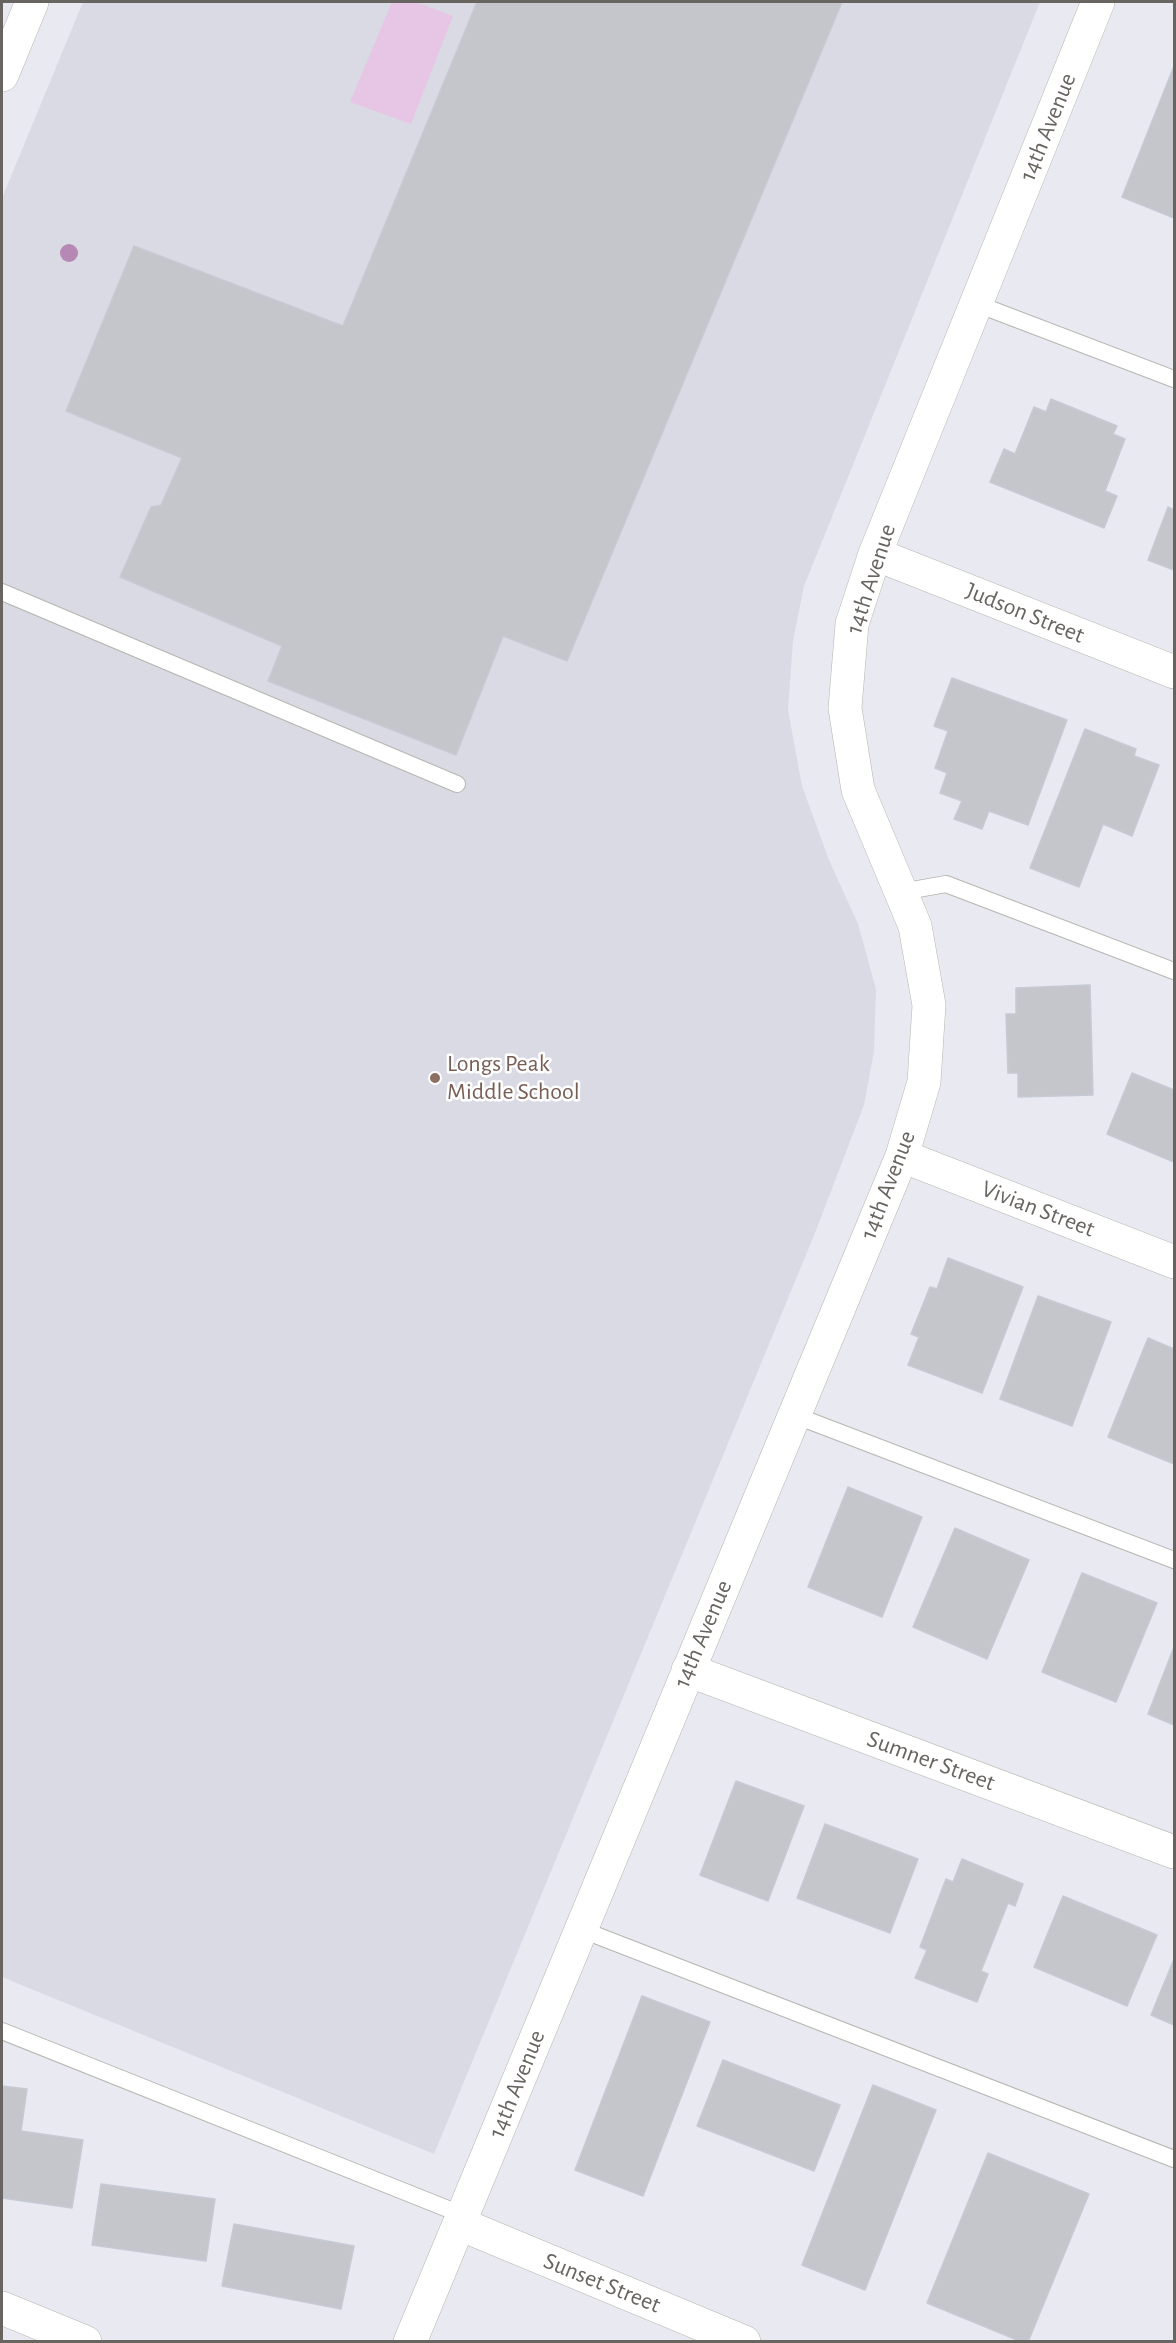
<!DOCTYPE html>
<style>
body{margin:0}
#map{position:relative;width:1176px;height:2343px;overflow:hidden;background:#e8e9f1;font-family:"Alegreya Sans",sans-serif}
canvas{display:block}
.frame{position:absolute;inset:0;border:3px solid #68645f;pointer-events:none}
</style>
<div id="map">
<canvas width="1176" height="2343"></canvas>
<div class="frame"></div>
</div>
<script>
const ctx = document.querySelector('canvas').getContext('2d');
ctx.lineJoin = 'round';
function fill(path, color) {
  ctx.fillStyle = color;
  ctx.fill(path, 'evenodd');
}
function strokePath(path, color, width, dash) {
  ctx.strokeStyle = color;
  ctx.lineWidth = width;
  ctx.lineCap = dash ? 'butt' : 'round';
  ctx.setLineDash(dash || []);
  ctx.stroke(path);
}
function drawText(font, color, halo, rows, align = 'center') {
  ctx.font = font + ' "Alegreya Sans",sans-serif';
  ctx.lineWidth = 5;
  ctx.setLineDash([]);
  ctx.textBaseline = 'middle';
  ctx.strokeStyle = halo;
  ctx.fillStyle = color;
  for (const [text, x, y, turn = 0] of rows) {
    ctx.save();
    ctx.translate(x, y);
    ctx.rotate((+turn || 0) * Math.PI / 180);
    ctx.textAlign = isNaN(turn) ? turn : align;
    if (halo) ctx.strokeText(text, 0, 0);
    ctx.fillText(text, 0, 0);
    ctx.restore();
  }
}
fill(new Path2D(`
 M83 2H1040L804 586 793 641 788 710 802 786 829 860 858 924 876 989 874 1051 864 1105 815 1233 434 2154 2 1977V198Z`), '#d9dae4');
fill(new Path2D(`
 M392 2H416L453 16 411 124 350 102Z`), '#e7c6e5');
const building = new Path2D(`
 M477 2H842L567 661 503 636 456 755 268 681 282 646 120 577 151 507 161 505 182 458 66 411 134 246 343 326Z
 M1174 66V218L1122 197Z
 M1051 399 1117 426 1113 434 1125 439 1105 491 1117 496 1104 528 990 482 1004 449 1015 454 1034 407 1046 412Z
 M1168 507 1174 510V570L1148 560Z
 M952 678 1067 720 1028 825 989 811 982 829 954 819 962 801 940 793 947 773 935 768 948 731 934 726Z
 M1085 729 1136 749 1134 756 1159 765 1132 836 1103 824 1079 887 1030 868Z
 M1090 985 1093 1095 1018 1097V1073H1008L1006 1014H1016V988Z
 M1132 1073 1174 1090V1162L1107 1134Z
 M948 1258 1023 1287 982 1393 908 1365 919 1337 911 1334 930 1287 937 1289Z
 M1038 1296 1111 1322 1072 1426 1000 1399Z
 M1148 1338 1174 1349V1464L1108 1437Z
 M848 1487 922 1517 882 1617 808 1587Z
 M955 1528 1029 1560 987 1659 913 1627Z
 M1082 1573 1157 1603 1116 1702 1042 1672Z
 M1174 1647V1725L1148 1714Z
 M736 1781 804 1806 768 1901 700 1875Z
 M825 1824 918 1859 890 1933 797 1898Z
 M962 1859 1023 1884 1015 1906 1008 1903 981 1971 988 1974 977 2002 915 1978 927 1950 920 1947 946 1879 953 1882Z
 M1063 1896 1157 1935 1127 2006 1034 1967Z
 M1174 1959V2025L1151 2015Z
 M642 1996 710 2022 643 2196 575 2170Z
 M723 2060 840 2105 814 2171 697 2126Z
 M873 2085 936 2110 865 2290 802 2265Z
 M2 2086 27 2089 21 2131 83 2140 72 2208 2 2198Z
 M988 2153 1089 2194 1028 2342H1022L927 2303Z
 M101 2184 215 2199 206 2261 92 2245Z
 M234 2224 354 2246 341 2309 222 2286Z`);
fill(building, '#c4c6cc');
strokePath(building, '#c6cad5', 1.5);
const lane = new Path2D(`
 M977 304 1174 379
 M2 592 457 784
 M901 892 946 884 1174 971
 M794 1415 1174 1560
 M580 1929 1174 2159
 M2 2031 463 2215`);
const street = new Path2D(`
 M875 554 1174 672
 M902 1156 1174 1262
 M688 1670 1174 1852
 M460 2224 744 2342
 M2 2308 85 2342
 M410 2342 902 1156 924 1082 929 1005 915 926 858 790 845 708 852 624 875 554 1098 2`);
const secondary = new Path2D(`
 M2 75 32 2`);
strokePath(lane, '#b7b5b0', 18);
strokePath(street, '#b7b5b0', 34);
strokePath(secondary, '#bab7b2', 34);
strokePath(lane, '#fff', 16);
strokePath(street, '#fff', 33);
strokePath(secondary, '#fff', 33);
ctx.fillStyle = '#b589b4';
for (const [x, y] of [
 [69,253]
]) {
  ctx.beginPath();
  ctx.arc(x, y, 9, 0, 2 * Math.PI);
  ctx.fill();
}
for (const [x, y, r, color] of [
 [435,1078,6,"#8d6e63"]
]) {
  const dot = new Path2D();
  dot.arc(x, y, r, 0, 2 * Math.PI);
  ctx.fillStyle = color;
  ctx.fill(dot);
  strokePath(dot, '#fff', 2);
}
drawText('24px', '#68645f', '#fff', [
 ["14th Avenue",1048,127,-68],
 ["14th Avenue",871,579,-72],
 ["Judson Street",1025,613,22],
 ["14th Avenue",888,1185,-69],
 ["Vivian Street",1038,1209,21],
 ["14th Avenue",703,1634,-67],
 ["Sumner Street",931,1761,20],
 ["14th Avenue",517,2084,-68],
 ["Sunset Street",602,2283,22]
]);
drawText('24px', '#785e54', '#fff', [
 ["Longs Peak",447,1064],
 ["Middle School",447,1092]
], 'left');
</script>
